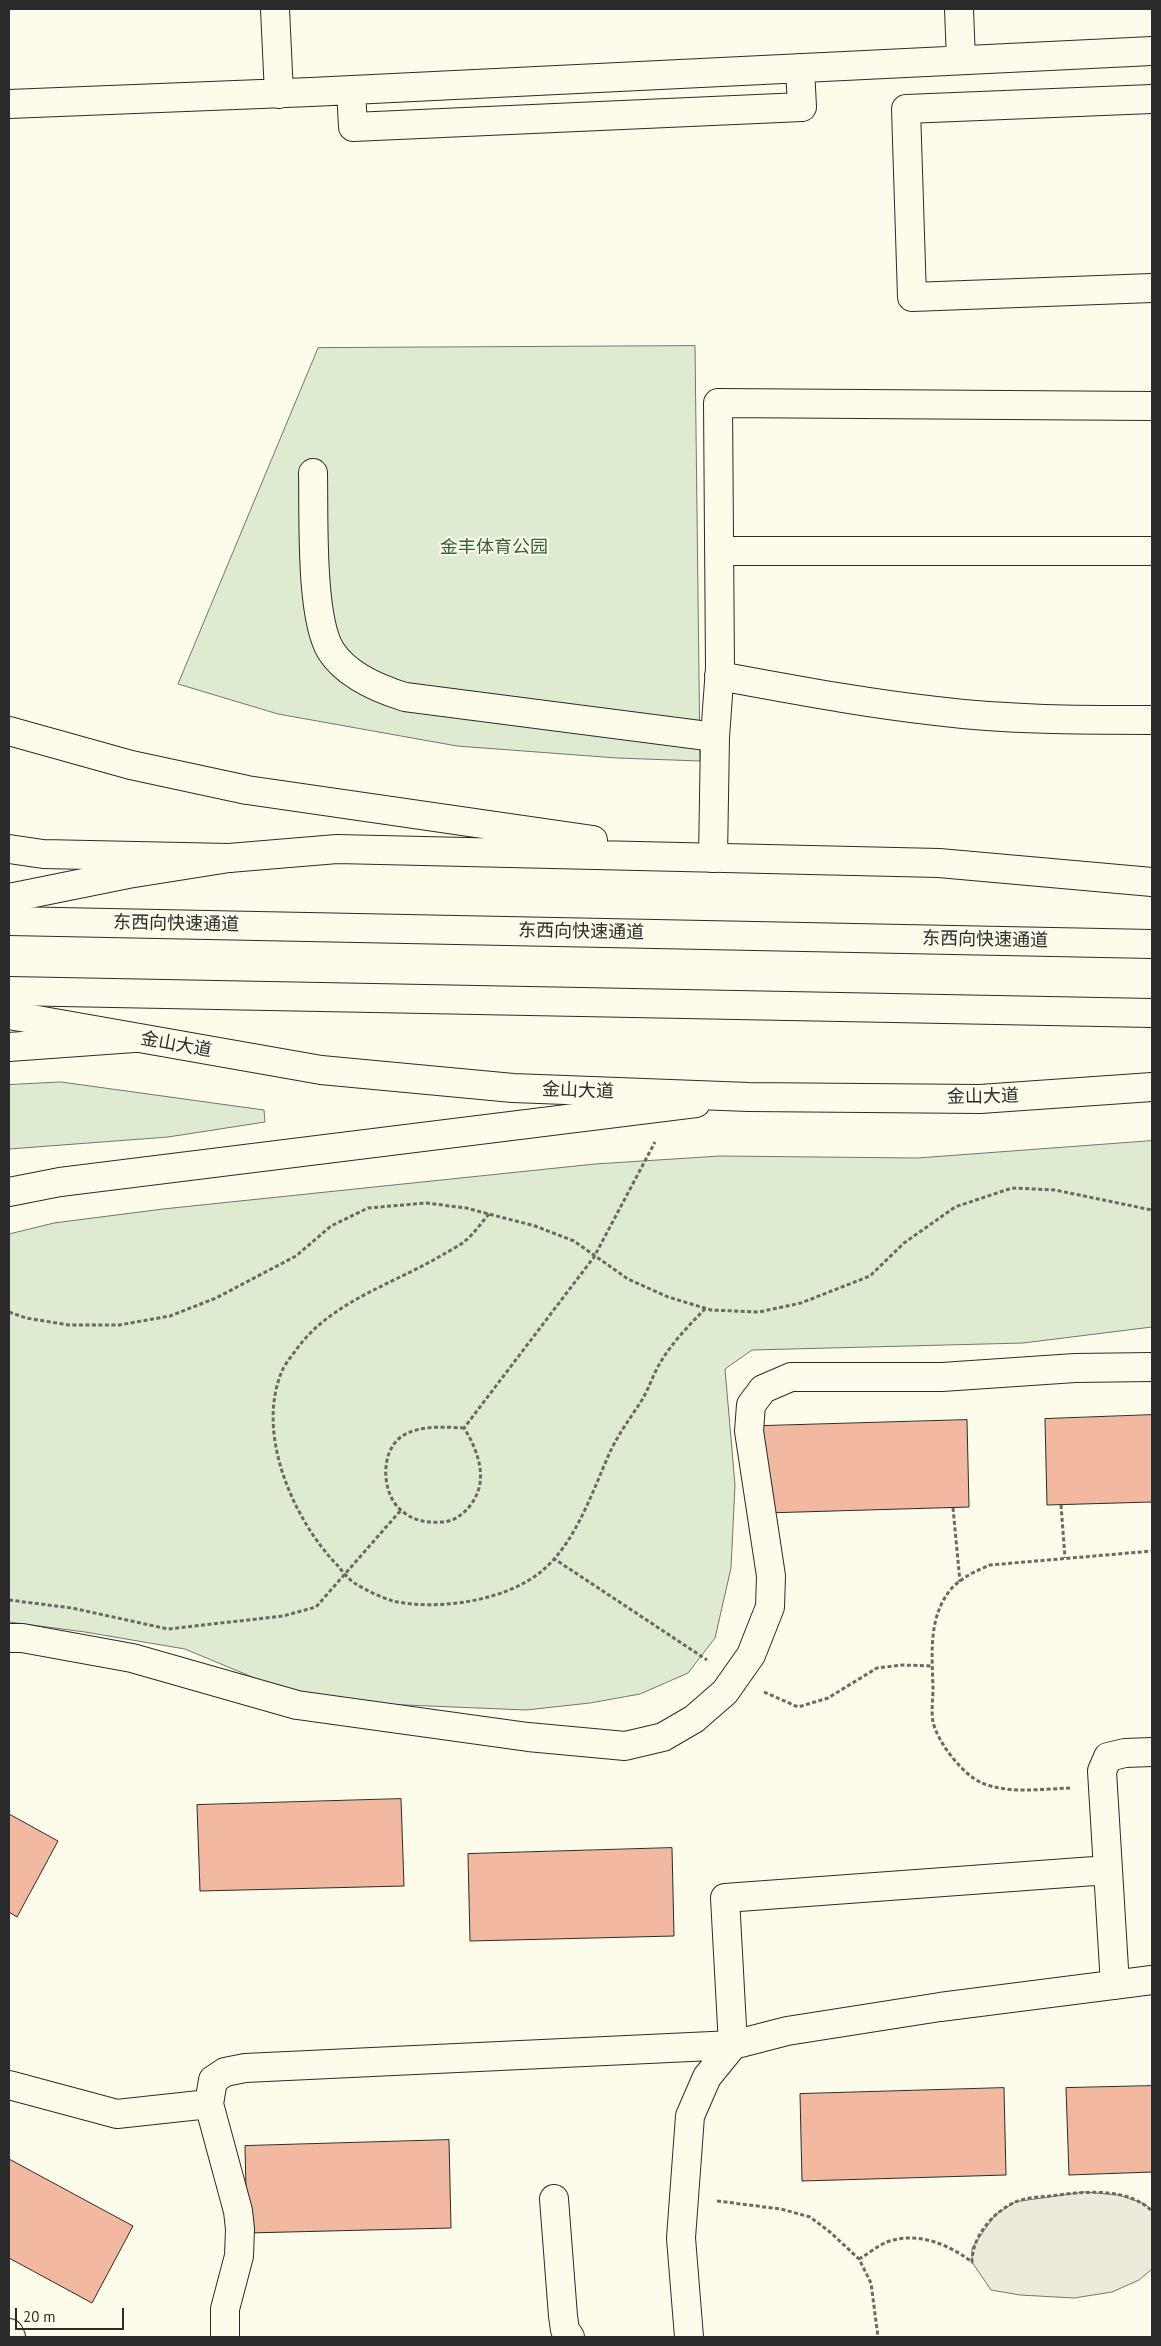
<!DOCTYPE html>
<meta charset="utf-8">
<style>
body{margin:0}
#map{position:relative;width:1161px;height:2346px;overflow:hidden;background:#fdfbea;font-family:"PT Sans",sans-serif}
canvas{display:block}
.frame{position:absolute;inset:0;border:10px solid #2b2b2b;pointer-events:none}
.scale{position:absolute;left:15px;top:2308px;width:109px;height:22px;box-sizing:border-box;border:2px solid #2b2b2b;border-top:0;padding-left:6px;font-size:15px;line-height:18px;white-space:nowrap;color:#2b2b2b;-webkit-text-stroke:4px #fdfbea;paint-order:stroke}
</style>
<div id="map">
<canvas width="1161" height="2346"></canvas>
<div class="frame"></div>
<div class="scale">20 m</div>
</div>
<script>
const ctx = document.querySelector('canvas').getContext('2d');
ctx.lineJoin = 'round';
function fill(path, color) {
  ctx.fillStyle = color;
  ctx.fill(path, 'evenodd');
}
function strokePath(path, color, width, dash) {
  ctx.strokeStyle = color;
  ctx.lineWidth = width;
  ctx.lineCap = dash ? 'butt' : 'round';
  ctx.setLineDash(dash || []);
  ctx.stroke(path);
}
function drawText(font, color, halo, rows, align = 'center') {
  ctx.font = font + ' "PT Sans","Noto Sans SC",sans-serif';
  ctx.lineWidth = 4;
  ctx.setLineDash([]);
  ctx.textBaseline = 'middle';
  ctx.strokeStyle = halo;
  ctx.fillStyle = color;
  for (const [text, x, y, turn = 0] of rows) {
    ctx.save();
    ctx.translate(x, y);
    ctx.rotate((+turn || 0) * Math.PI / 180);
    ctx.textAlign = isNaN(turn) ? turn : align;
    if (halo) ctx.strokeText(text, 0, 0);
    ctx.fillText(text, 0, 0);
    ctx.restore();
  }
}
const green = new Path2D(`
 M695 346 700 761 617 758 457 746 278 714 178 684 318 348Z
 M61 1082 264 1110 265 1122 168 1137 9 1149V1085Z
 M1152 1141V1327L1023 1343 752 1350 725 1369 735 1485 731 1568 715 1638 688 1673 640 1694 590 1703 526 1710 357 1703 293 1694 185 1649 85 1632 9 1622V1234L54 1223 163 1209 595 1164 720 1156 917 1158Z`);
fill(green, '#deebd1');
strokePath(green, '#74746e', 1);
const parking = new Path2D(`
 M1085 2192 1119 2195 1145 2204 1152 2211V2269L1139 2280 1112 2292 1074 2298 1020 2295 991 2290 972 2262V2248L995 2215 1015 2202Z`);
fill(parking, '#eceadb');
strokePath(parking, '#74746e', 1);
const building = new Path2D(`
 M1152 1415V1502L1047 1505 1045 1419Z
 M967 1420 969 1507 765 1513 763 1426Z
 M401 1799 404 1886 200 1891 197 1805Z
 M9 1814 58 1841 17 1917 9 1912Z
 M672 1848 674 1936 470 1941 468 1854Z
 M1152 2086V2172L1069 2175 1066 2088Z
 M1004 2088 1006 2175 802 2181 800 2094Z
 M449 2140 451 2228 247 2233 245 2146Z
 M9 2159 133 2226 92 2303 9 2258Z`);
fill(building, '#f2b8a0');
strokePath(building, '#2b2b2b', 1);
const minor = new Path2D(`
 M275 9 279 94
 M959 9 961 60
 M351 90 353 127 802 107 800 68
 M1152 99 906 109 912 297 1152 288
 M9 104 311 92 1152 51
 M313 473C314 515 310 618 331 651 347 676 379 689 405 697L715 737
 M719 551H1152
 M719 676C791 689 863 703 936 711 1008 720 1080 720 1152 720
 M713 858 715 737 720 668 718 403 1152 406
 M9 1192 60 1182 696 1103
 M9 1638H22L132 1658 297 1705 528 1737 625 1746 663 1737 694 1719 725 1692 751 1655 770 1607 771 1576 749 1431 751 1405 763 1389 791 1377H942L1075 1368 1152 1367
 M1115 1985 1102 1771 1108 1757 1125 1753 1152 1752
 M9 2085 117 2114 209 2104
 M554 2199 563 2316 565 2330 570 2337
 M9 2333 11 2337
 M225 2337V2309L239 2256 240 2229 238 2211 209 2104 213 2080 225 2072 245 2068 733 2045 725 1898 1108 1870
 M689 2337 681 2238 690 2116 707 2077 733 2045 787 2031 940 2007 1152 1980`);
const major = new Path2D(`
 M9 731 131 765 247 790 593 840
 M9 898 128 874 229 858 337 849 939 863 1152 882
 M9 1015 321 1070 513 1088 749 1097 980 1099 1152 1087`);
const highway = new Path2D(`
 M9 849 43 854 229 858
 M9 921 1152 944
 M9 991 1152 1013
 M9 1047 134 1038`);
strokePath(minor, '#2b2b2b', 30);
strokePath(major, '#2b2b2b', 30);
strokePath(highway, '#2b2b2b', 30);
strokePath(new Path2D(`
 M489 1214C481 1223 474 1234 465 1241 459 1246 451 1250 444 1254 394 1284 331 1301 296 1350 291 1357 285 1364 282 1371 255 1434 294 1521 338 1566 343 1572 349 1580 356 1584 366 1590 382 1598 393 1601 438 1611 507 1601 543 1570 576 1542 593 1490 610 1452 619 1433 631 1417 642 1400 649 1388 653 1375 660 1363 672 1343 689 1325 705 1309
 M9 1312 26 1318 69 1325H119L170 1316 216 1298 296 1256 331 1226 368 1208 426 1203 466 1208 535 1226 574 1241 628 1279 668 1297 711 1310 759 1312 801 1303 870 1276 904 1243 955 1207 1012 1188 1055 1190 1152 1210
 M464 1428C445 1427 421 1425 404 1435 379 1449 381 1495 402 1511 414 1521 427 1523 442 1522 456 1522 470 1509 476 1496 487 1474 476 1447 464 1428L594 1257 655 1142
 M1061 1505 1065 1558
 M953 1508 960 1582
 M553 1558 707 1660
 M9 1600 72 1608 168 1629 283 1616 316 1607 401 1510
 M764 1692 798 1707 828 1698 877 1668 903 1665 932 1666
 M1070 1788C1042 1789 1008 1794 982 1783 963 1775 938 1743 933 1722 931 1712 933 1698 933 1688 932 1654 928 1617 951 1589 962 1577 976 1571 990 1565L1152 1551
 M717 2201 781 2209 810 2217 830 2232 859 2259 871 2283 878 2337
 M859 2259C868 2254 877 2246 887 2242 917 2231 948 2244 972 2262 972 2237 992 2213 1015 2202 1024 2198 1038 2197 1049 2196 1082 2192 1126 2186 1152 2211`), '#6a6964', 3, [4, 2.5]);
strokePath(minor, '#fdfbea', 28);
strokePath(major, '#fdfbea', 28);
strokePath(highway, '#fdfbea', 28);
drawText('18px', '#34623c', '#fdfbea', [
 ["金丰体育公园",494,548]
]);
drawText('18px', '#2b2b2b', '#fdfbea', [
 ["东西向快速通道",176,924,1],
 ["东西向快速通道",581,932,1],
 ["东西向快速通道",985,940,1],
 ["金山大道",176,1045,10],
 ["金山大道",578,1091,2],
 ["金山大道",983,1097,-1]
]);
</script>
